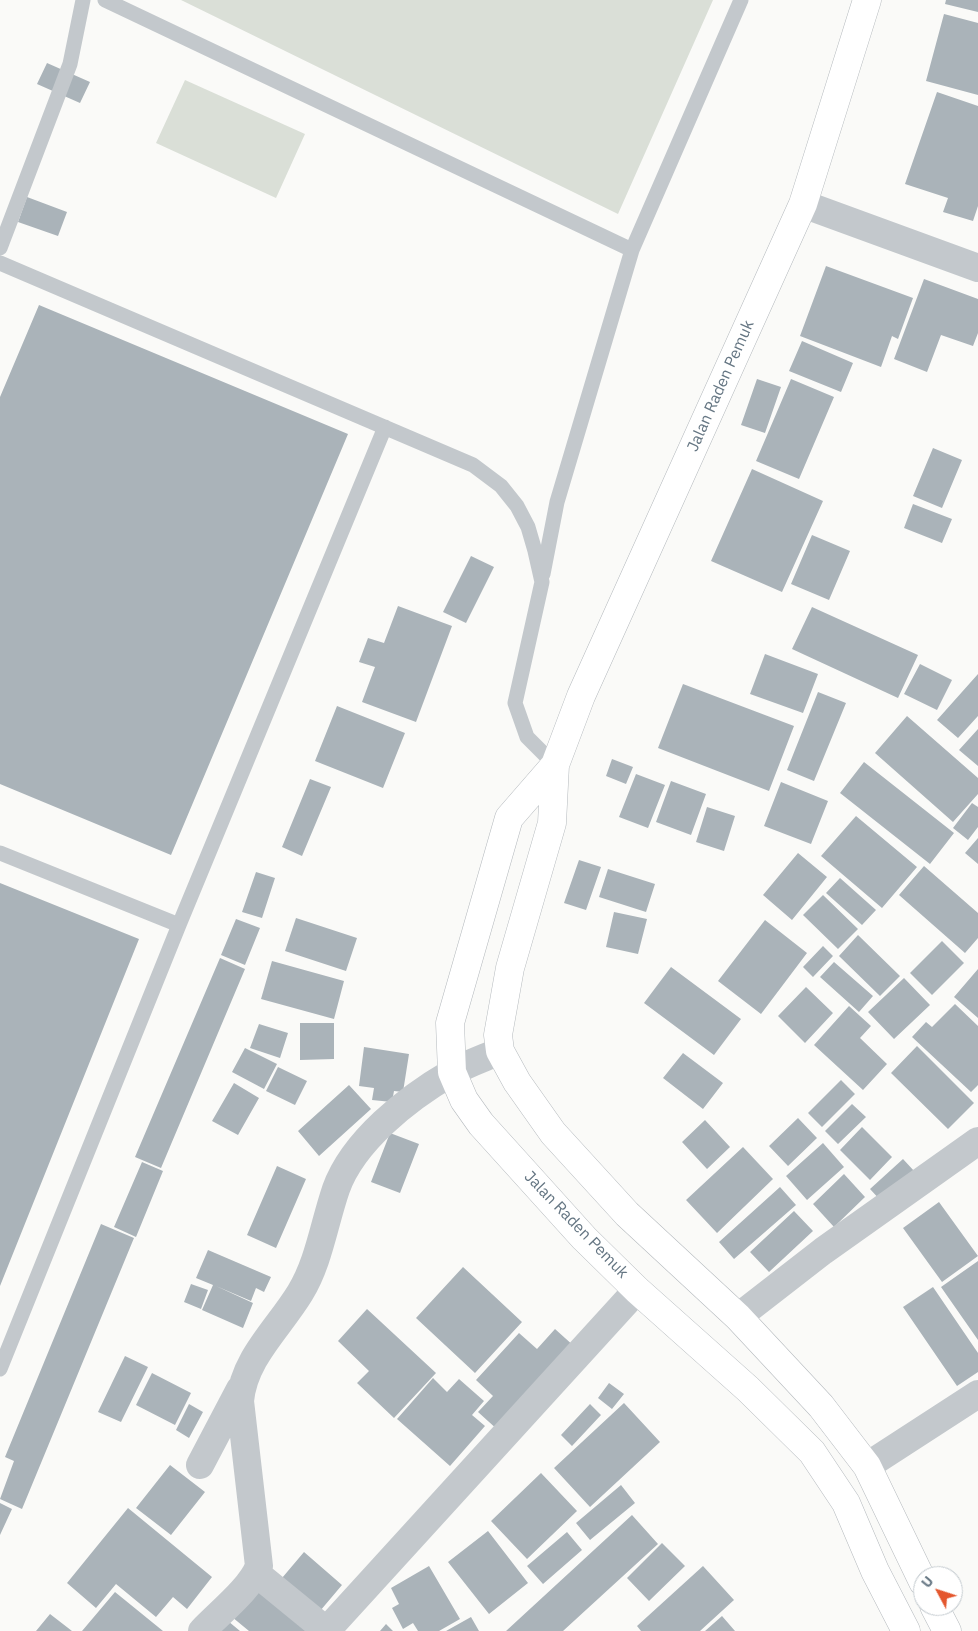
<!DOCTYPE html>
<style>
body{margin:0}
#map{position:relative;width:978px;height:1631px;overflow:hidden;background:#fafaf8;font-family:"IBM Plex Sans",sans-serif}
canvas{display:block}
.north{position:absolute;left:913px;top:1566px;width:50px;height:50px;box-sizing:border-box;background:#fff;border:1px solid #c1c8cd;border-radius:50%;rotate:310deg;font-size:14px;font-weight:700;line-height:20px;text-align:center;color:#657683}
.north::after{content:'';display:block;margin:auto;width:18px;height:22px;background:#e4572e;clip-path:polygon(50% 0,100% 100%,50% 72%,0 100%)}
</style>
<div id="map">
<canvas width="978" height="1631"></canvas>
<div class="north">U</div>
</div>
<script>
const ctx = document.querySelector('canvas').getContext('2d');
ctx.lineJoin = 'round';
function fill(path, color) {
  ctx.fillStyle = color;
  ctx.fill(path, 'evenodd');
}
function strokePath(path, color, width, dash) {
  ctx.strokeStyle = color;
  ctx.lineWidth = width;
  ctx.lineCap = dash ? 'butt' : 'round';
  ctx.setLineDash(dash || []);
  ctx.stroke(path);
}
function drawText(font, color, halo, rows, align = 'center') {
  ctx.font = font + ' "IBM Plex Sans",sans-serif';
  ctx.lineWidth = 5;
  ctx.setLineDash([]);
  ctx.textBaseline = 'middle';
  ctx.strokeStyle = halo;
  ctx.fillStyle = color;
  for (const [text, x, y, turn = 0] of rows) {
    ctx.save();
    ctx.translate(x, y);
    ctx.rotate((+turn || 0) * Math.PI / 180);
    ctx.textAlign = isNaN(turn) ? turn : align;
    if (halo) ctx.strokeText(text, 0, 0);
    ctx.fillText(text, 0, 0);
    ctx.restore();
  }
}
fill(new Path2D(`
 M181 0H713L618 214Z
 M185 80 305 134 276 198 156 143Z`), '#dadfd7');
fill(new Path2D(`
 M946 0H978V12L945 4Z
 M944 14 978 23V95L926 81Z
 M47 63 90 82 80 103 37 84Z
 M937 92 978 106V206L973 221 943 212 948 198 905 184Z
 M27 197 67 212 58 236 18 222Z
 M826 266 913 298 898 339 892 336 881 367 800 336Z
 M924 279 978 299V333L973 346 941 335 927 372 894 359Z
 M39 305 348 434 171 855 0 784V397Z
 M802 341 853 363 841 392 789 371Z
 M757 379 781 387 765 433 741 425Z
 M791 379 834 397 799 479 756 461Z
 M933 448 962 460 942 508 913 496Z
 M752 469 823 501 782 592 711 561Z
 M913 504 952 519 942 543 904 528Z
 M812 535 850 551 829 600 791 584Z
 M471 556 494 567 466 623 443 612Z
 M398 606 452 626 416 722 362 702 375 667 359 662 368 638 384 643Z
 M812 607 918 655 898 698 792 649Z
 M765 654 818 674 803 713 750 694Z
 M920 664 952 680 937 710 904 694Z
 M978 674V716L958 738 937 720Z
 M683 684 794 726 769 791 658 748Z
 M818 692 846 703 814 781 787 770Z
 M337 706 405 733 383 788 315 761Z
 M907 716 978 778V794L953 822 875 753Z
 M978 729V766L959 750Z
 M612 759 633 767 626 784 606 776Z
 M864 762 954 833 930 864 840 793Z
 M636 774 665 785 648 828 619 817Z
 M310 779 331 787 302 856 282 847Z
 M671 781 706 794 691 835 656 822Z
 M781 782 828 801 811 844 764 826Z
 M972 803 978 807V827L968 840 953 828Z
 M707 807 735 816 724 851 696 842Z
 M856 816 917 867 882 908 821 856Z
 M978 838V864L965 853Z
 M798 853 827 877 792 920 763 895Z
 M579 860 601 867 586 910 564 903Z
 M924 866 978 913V938L965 953 899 895Z
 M608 869 655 884 646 912 599 897Z
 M256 872 275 878 262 918 242 912Z
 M840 878 876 910 862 925 826 893Z
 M0 883 139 939 0 1286Z
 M823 895 858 929 838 949 803 915Z
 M614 912 647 919 638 954 606 947Z
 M296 918 357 938 346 971 285 951Z
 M236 919 260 928 245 965 221 955Z
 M765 920 807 953 761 1014 718 981Z
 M858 935 900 976 880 996 839 956Z
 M942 941 964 963 932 995 910 973Z
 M823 946 833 956 813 977 803 967Z
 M220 958 245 969 161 1168 135 1157Z
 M272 961 344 981 334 1019 261 999Z
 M834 962 873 996 859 1012 820 977Z
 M671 967 741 1019 714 1055 644 1003Z
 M978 969V1018L954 997Z
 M904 978 930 1005 894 1039 868 1012Z
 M806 987 833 1013 805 1043 778 1016Z
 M955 1004 978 1026V1085L971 1092 912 1037 926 1022 932 1027Z
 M849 1006 871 1026 860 1038 887 1064 863 1090 814 1045Z
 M300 1023H334V1059L300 1060Z
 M259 1024 288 1033 280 1058 250 1048Z
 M917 1046 974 1103 948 1129 891 1073Z
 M364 1047 409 1054 403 1092 394 1091 392 1102 372 1100 374 1088 359 1086Z
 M245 1048 277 1064 264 1089 232 1072Z
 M683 1053 723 1083 703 1109 663 1078Z
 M278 1067 307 1081 295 1105 266 1091Z
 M841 1080 855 1094 822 1127 808 1113Z
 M234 1083 259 1098 238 1135 212 1121Z
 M349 1085 371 1109 319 1156 298 1131Z
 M852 1104 866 1117 838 1144 825 1131Z
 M798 1118 817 1138 788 1166 769 1146Z
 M705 1120 730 1147 707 1169 682 1142Z
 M862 1127 892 1157 870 1180 840 1150Z
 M390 1133 419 1144 400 1193 371 1182Z
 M823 1143 844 1167 807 1200 786 1176Z
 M743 1147 773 1179 717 1233 686 1200Z
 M903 1159 915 1172 882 1202 870 1189Z
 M142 1162 163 1171 136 1237 114 1227Z
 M277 1166 306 1179 276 1248 247 1235Z
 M844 1174 865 1197 834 1227 813 1204Z
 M780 1187 796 1205 734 1259 719 1242Z
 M939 1202 978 1256 942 1282 903 1228Z
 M794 1211 813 1231 769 1272 750 1252Z
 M101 1224 134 1238 22 1509 0 1499 14 1461 5 1457Z
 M208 1250 271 1277 264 1292 256 1288 251 1301 216 1286 253 1303 243 1328 202 1310 213 1285 196 1278Z
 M978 1261V1340L941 1287Z
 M463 1267 522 1322 475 1373 416 1318Z
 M191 1284 208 1290 201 1309 184 1302Z
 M933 1287 978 1353V1372L957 1386 903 1307Z
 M367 1309 436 1373 394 1418 357 1383 369 1371 338 1341Z
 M555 1329 575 1347 499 1431 478 1412 493 1396 476 1380 519 1333 537 1349Z
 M125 1356 148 1367 121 1422 98 1412Z
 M152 1373 191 1393 175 1425 136 1405Z
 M433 1378 447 1392 459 1379 484 1401 472 1415 485 1426 450 1466 397 1419Z
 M609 1383 624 1394 612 1409 598 1398Z
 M624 1403 660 1442 590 1507 554 1468Z
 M189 1404 203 1412 189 1438 176 1430Z
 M590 1404 601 1415 572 1446 561 1435Z
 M170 1465 205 1492 171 1535 136 1508Z
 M541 1473 577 1511 527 1559 491 1521Z
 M621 1485 635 1503 590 1540 576 1523Z
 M0 1503 12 1509 0 1535Z
 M128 1508 212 1577 187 1609 173 1597 156 1617 116 1584 96 1608 67 1583Z
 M632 1515 658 1544 563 1631H506Z
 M488 1531 528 1583 489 1614 448 1562Z
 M567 1532 582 1550 543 1584 527 1566Z
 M662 1543 685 1566 649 1601 627 1578Z
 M304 1552 342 1585 320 1611 282 1578Z
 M429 1566 460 1619 439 1631H418L413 1623 403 1629 392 1608 399 1604 391 1588Z
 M703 1566 734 1600 700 1631H641L637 1626Z
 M256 1589 306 1631H249L232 1617Z
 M115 1592 163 1631H82Z
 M50 1614 72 1631H36Z
 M722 1616 735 1631H705Z
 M471 1617 479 1631H446Z
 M228 1621 240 1631H219Z
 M386 1624 393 1631H380Z`), '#aab3b9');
const trunk = new Path2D(`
 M867 0 803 204 581 696 555 765 552 823 510 968 498 1035 500 1051 517 1082 553 1133 627 1214 738 1317 821 1406 867 1466 923 1582
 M555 765 509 818 450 1023 452 1072 464 1100 481 1124 584 1238 637 1290 748 1389 812 1452 846 1503 875 1571 906 1631
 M934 1606 947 1631`);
strokePath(trunk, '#b4b9bd', 29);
strokePath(new Path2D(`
 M105 0 632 250
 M0 248 70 64 83 0
 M0 263 473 465 501 486 517 506 528 527 535 551 542 582 515 703 527 737 555 765
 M543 574 557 502 632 250 741 0
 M0 853 179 925
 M0 1369 179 925 385 427`), '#c3c8cc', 15);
strokePath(new Path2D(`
 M803 204 978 268
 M738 1317 823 1251 978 1141
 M200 1465 240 1389
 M867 1466 978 1394
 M256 1573 327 1631
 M327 1630 637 1290
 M202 1631C219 1613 251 1588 259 1566L240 1401C244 1358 278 1329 300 1293 319 1262 324 1224 336 1189 353 1141 408 1098 451 1073 466 1064 484 1058 500 1051`), '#c3c8cc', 28);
strokePath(trunk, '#fff', 28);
drawText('16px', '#657683', '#fff', [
 ["Jalan Raden Pemuk",721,386,-66],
 ["Jalan Raden Pemuk",576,1225,46]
]);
</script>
